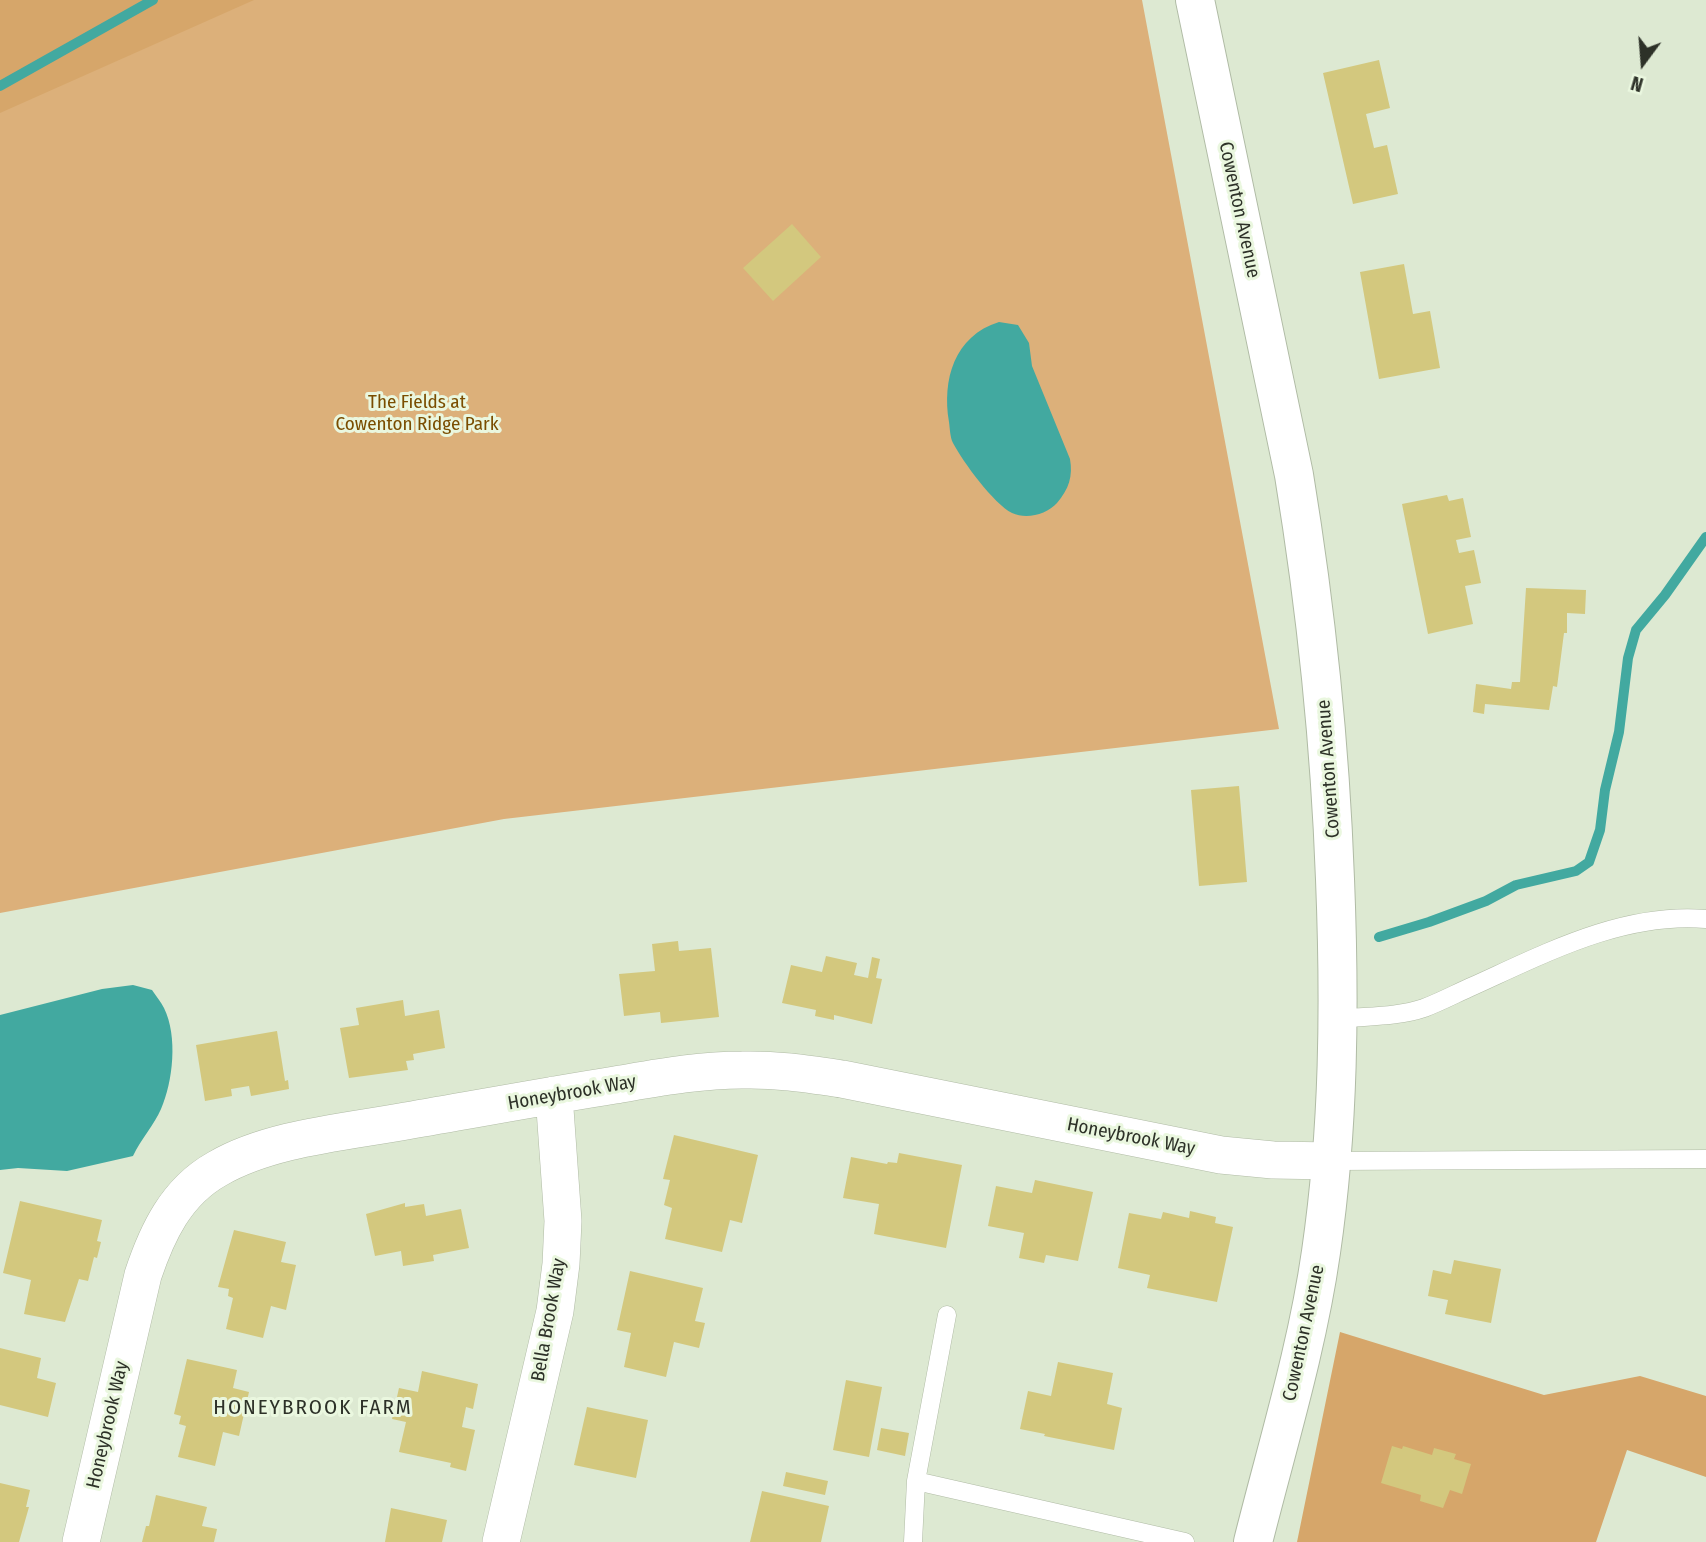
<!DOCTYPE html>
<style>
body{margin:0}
#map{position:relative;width:1706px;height:1542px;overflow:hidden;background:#dde9d2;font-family:"Fira Sans Condensed",sans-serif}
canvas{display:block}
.north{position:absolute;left:1608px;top:28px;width:70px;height:70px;-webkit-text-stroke:5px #eaf7df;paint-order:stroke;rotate:196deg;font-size:19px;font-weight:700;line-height:28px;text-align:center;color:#2d3128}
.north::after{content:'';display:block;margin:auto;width:24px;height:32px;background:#2d3128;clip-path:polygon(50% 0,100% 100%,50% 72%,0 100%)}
</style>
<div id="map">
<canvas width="1706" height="1542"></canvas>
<div class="north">N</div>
</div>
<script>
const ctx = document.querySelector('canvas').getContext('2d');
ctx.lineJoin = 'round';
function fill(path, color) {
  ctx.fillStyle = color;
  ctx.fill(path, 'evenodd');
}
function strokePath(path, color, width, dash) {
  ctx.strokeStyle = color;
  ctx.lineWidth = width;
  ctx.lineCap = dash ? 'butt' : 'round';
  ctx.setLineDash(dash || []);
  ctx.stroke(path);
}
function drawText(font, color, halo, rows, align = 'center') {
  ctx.font = font + ' "Fira Sans Condensed",sans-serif';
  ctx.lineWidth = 6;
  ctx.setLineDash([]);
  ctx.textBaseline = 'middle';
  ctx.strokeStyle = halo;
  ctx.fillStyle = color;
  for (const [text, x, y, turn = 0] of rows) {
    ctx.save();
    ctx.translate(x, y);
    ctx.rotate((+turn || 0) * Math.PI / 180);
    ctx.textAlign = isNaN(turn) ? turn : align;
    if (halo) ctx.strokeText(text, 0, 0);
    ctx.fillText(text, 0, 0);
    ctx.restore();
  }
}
fill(new Path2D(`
 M0 0H1142L1279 729 504 819 0 913Z`), '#dcb07a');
fill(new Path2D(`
 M0 0H254L0 113Z
 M1340 1332 1544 1395 1640 1376 1706 1396V1477L1627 1450 1596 1542H1297Z`), '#d6a66a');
fill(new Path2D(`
 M999 322 1018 325 1029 343 1032 366 1070 459C1073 476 1069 489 1057 503 1047 514 1027 520 1012 513 994 504 963 462 953 443 950 437 950 429 949 422 942 380 954 336 999 322Z
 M133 985 152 990C156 996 161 1002 164 1008 178 1036 173 1082 161 1109 154 1125 141 1139 133 1156L67 1171 18 1168 0 1170V1015L102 989Z`), '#42a9a0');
strokePath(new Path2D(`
 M0 86 153 0
 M1379 937 1429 922 1486 901 1516 885 1576 871 1589 862 1600 830 1605 790 1619 732 1628 658 1636 630 1665 595 1706 537`), '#42a9a0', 10);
fill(new Path2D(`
 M1379 60 1390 108 1366 114 1374 148 1387 145 1398 194 1353 204 1323 73Z
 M792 224 821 257 773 301 743 268Z
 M1404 264 1413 314 1430 311 1440 368 1379 379 1360 272Z
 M1447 495 1449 501 1463 498 1471 537 1456 540 1459 553 1474 550 1481 583 1465 586 1473 624 1428 634 1402 504Z
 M1526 588 1586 590 1585 614 1567 613V633H1564L1557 687 1553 686 1549 710 1485 704 1484 714 1473 712 1476 684 1511 689 1512 682H1520Z
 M1239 786 1247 882 1199 886 1191 790Z
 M678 941 679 951 711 948 719 1017 661 1023 660 1012 624 1016 619 974 655 971 652 944Z
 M826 956 857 963 854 975 868 978 872 957 880 959 876 978 882 979 872 1024 834 1015V1020L815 1016 816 1010 782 1003 791 965 822 972Z
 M403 1000 405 1016 439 1010 445 1048 413 1054 414 1060 406 1061 408 1070 349 1078 340 1028 359 1025 356 1008Z
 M277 1031 285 1081 288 1080 289 1089 251 1096 249 1086 231 1089 232 1096 205 1101 196 1045Z
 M674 1135 758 1155 742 1223 730 1220 722 1252 665 1239 672 1208 664 1205 670 1180 663 1179Z
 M899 1153 962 1165 946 1248 874 1234 879 1204 843 1198 851 1157 887 1164 888 1162 897 1163Z
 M1035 1180 1093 1192 1078 1261 1046 1255 1044 1263 1019 1258 1024 1233 988 1226 996 1186 1032 1193Z
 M20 1201 102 1220 97 1241 101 1242 97 1258 94 1257 88 1281 79 1279 65 1322 24 1314 31 1280 3 1273Z
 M405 1203V1207L424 1204 426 1216 461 1209 469 1248 433 1255 434 1261 403 1266 401 1251 375 1256 366 1214Z
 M1190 1211 1216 1217 1215 1223 1233 1227 1217 1302 1147 1288 1150 1275 1118 1268 1129 1213 1161 1219 1163 1212 1189 1218Z
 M234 1230 286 1242 281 1262 296 1265 286 1310 271 1306 263 1338 226 1329 233 1298 228 1296 229 1289 218 1287Z
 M1454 1260 1501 1269 1491 1323 1445 1314 1448 1300 1428 1296 1433 1270 1451 1274Z
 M630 1271 703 1288 695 1321 705 1323 699 1348 674 1342 666 1377 624 1367 631 1333 617 1330Z
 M0 1348 41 1358 37 1378 56 1383 48 1417 0 1405Z
 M187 1359 237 1370 233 1388 249 1392 239 1436 223 1432 215 1466 178 1457 186 1426 179 1424 181 1416 174 1414Z
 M1058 1362 1113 1373 1107 1404 1122 1408 1114 1450 1044 1436 1045 1434 1020 1429 1028 1391 1051 1396Z
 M422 1371 478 1384 473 1409 466 1407 462 1427 475 1430 466 1471 450 1467 451 1463 399 1452 406 1422 392 1419 399 1388 418 1392Z
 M846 1380 882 1387 869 1457 833 1450Z
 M587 1407 648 1420 636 1478 574 1465Z
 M881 1428 909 1433 905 1456 877 1450Z
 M1392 1446 1402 1449 1403 1446 1432 1455 1434 1448 1456 1454 1454 1459 1471 1464 1462 1494 1450 1490 1443 1508 1420 1501 1421 1495 1381 1483Z
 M786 1472 828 1481 825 1495 783 1486Z
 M0 1483 30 1490 26 1507H29L19 1542H0Z
 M762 1491 829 1506 821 1542H750Z
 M156 1495 207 1507 202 1526 217 1529 214 1542H142L146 1526H149Z
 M391 1508 447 1520 442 1542H385Z`), '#d3c87e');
const service = new Path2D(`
 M1339 1019C1367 1016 1398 1017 1424 1008 1440 1002 1457 993 1473 986 1546 953 1623 912 1706 919
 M1333 1161 1706 1159
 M916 1481 1185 1542
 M913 1542 916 1481 947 1315`);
const minor = new Path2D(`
 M81 1542 143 1275C157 1233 176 1192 217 1169 270 1138 346 1132 406 1121 476 1109 546 1096 615 1085 657 1078 699 1070 742 1070 776 1069 808 1074 842 1079L1221 1155 1273 1160 1333 1161
 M501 1542 555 1311 561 1264 563 1221 554 1095`);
const tertiary = new Path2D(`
 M1195 0 1294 475C1316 609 1330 743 1335 879 1340 1004 1339 1128 1321 1252 1307 1350 1277 1446 1253 1542`);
strokePath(service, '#b0bba5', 19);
strokePath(minor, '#b0bba5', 38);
strokePath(tertiary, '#b0bba5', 40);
strokePath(service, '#fff', 18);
strokePath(minor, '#fff', 37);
strokePath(tertiary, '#fff', 38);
drawText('19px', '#2d3128', '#eaf7df', [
 ["Cowenton Avenue",1239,210,78],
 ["Cowenton Avenue",1329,769,-94],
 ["Honeybrook Way",572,1093,-10],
 ["Honeybrook Way",1131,1137,11],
 ["Bella Brook Way",549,1320,-80],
 ["Cowenton Avenue",1304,1333,-78],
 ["Honeybrook Way",108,1425,-77]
]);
drawText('19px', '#7a4d00', '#eaf7df', [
 ["The Fields at",417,403],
 ["Cowenton Ridge Park",417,425]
]);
ctx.letterSpacing = '2px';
drawText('21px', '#2d3128', '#eaf7df', [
 ["HONEYBROOK FARM",313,1408]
]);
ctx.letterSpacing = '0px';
</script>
